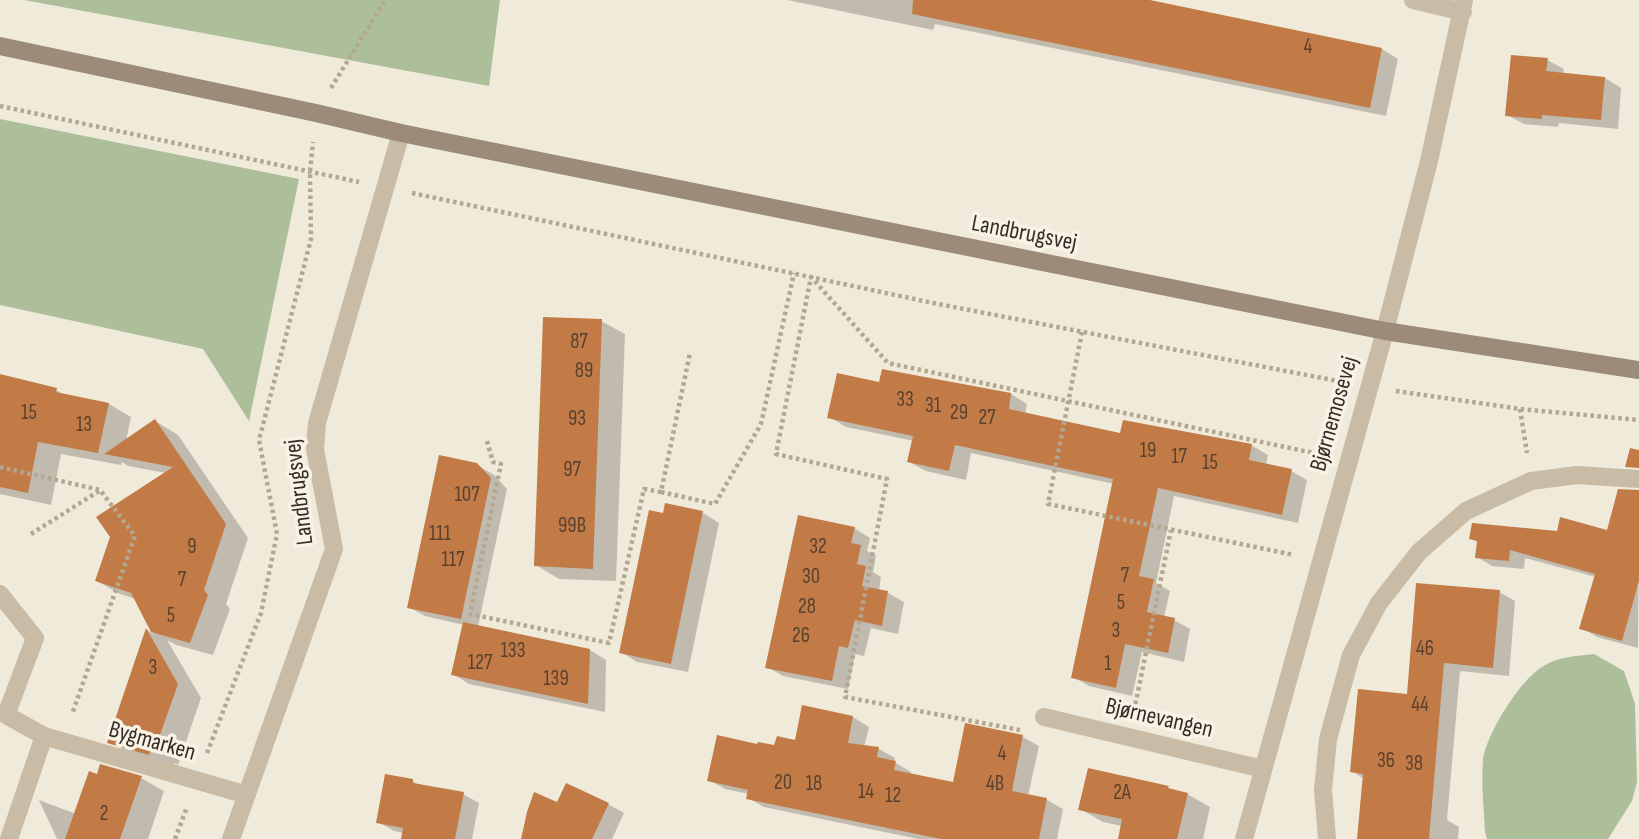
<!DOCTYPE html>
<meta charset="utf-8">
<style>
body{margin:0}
canvas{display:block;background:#f0eada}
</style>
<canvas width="1639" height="839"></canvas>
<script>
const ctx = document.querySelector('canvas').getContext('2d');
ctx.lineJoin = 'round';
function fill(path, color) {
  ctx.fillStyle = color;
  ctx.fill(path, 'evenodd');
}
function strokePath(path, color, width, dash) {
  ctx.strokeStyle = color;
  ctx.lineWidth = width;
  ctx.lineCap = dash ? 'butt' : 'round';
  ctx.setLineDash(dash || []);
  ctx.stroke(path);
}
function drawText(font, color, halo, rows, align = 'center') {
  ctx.font = font + ' "Sofia Sans Condensed",sans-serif';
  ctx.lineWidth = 7;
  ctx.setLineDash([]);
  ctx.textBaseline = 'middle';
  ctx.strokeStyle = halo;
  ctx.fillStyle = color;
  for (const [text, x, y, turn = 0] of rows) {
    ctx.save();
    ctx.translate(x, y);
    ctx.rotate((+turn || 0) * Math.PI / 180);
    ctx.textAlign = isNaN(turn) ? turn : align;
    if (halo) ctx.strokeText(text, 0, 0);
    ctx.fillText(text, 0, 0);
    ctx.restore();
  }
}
fill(new Path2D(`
 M24 0H500L489 86Z
 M0 119 299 179 249 421 203 349 0 305Z
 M1594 654 1624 671 1635 704 1637 782 1632 801 1608 839H1487L1485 832C1484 809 1481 784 1483 761 1485 736 1520 680 1542 667 1556 657 1577 656 1594 654Z`), '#acbf9a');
fill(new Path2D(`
 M787 0H1141L1382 49 1398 59 1386 116 935 24 933 30Z
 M1547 60 1564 69 1563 74 1605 78 1621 88 1618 129 1559 123 1558 127 1524 124 1507 115Z
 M601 321 625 334 616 581 559 579 536 565Z
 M0 381 56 390 66 396 109 404 131 417 126 441 155 421 178 435 248 538 226 604 230 609 213 655 176 645 167 640 201 698 178 765 174 763 173 767 133 755 109 742 147 630 154 634 136 599 120 594 97 581 166 473 128 466 122 462 121 465 61 454 51 505 0 494Z
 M880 384 1011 394 1027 404 1025 415 1122 435 1251 445 1268 455 1266 465 1291 471 1307 480 1298 523 1174 496 1156 583 1170 591 1164 617 1174 620 1190 629 1184 662 1142 652 1132 696 1089 686 1073 677 1114 484 971 453 966 480 926 471 909 462 914 441 846 427 829 417Z
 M477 465 494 475 507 489 478 627 590 650 606 660 605 712 469 684 453 674 464 625 425 616 409 607Z
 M666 505 703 513 719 523 688 672 637 662 621 652Z
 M1639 506 1638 648 1597 637 1582 628 1596 577 1525 558 1524 569 1492 566 1477 557 1478 542 1471 538 1608 532Z
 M854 528 870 538 867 551 876 556 873 572 881 577 879 591 888 593 904 602 898 634 871 628 864 656 855 654 848 689 783 676 767 667Z
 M1499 592 1515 601 1509 676 1460 671 1447 820 1459 827 1458 839H1359L1364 779 1352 771 1409 696Z
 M853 717 869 727 864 747 879 749 895 758 894 762 911 772V776L954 784 966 725 1023 737 1039 746 1028 796 1047 800 1063 809 1057 839H918L764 807 748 798 749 794 725 789 709 780 776 748 796 742Z
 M98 776 141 778 164 791 148 839H57L39 800 76 814Z
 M412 781 422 787 463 794 479 803 472 839H403L404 833 394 831 378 822Z
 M1168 788 1187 794 1210 807 1203 839H1119L1122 826 1103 822 1080 809Z
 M558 804H608L624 813 612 839H523Z`), '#0003');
fill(new Path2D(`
 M913 0H1150L1382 48 1370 108 912 14Z
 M1511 55 1548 58 1546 71 1605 77 1601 120 1542 115V119L1505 116Z
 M543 317 602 319 593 569 534 566Z
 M882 369 1011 393 1009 409 1120 433 1123 420 1252 444 1249 460 1292 469 1282 515 1158 488 1139 576 1154 579 1147 612 1175 618 1168 653 1125 644 1116 688 1071 678 1113 479 955 445 949 471 907 462 913 436 827 418 837 373 879 382Z
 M0 374 57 388 56 392 109 403 98 453 38 442 28 493 0 487Z
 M155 419 226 524 204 590 208 595 190 643 151 632 131 593 95 581 110 537 96 517 173 467 104 454Z
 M1630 448 1639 450V468L1625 467Z
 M439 455 477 463 491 478 461 619 407 608Z
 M1618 489 1639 490V581L1622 641 1579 629 1595 574 1510 550 1509 561 1475 558 1477 541 1469 539 1472 523 1557 531 1560 517 1607 530Z
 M665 503 703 511 671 664 619 653 649 510 663 513Z
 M798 515 855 527 851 543 861 545 857 564 866 566 862 586 888 591 882 626 855 620 848 648 839 646 832 681 765 668Z
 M1416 583 1500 590 1493 668 1444 663 1429 839H1357L1363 774 1350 772 1358 689 1407 694Z
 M463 622 590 649 588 704 451 675Z
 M146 628 178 684 154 752 150 751 149 755 107 743Z
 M802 705 853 716 848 743 879 747 877 757 896 761 894 770 953 782 965 723 1023 735 1012 791 1047 798 1039 839H941L746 799 748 790 707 781 717 735 757 744 758 742 774 745 777 736 795 740Z
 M100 764 142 776 120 839H65L89 771 97 774Z
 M1088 768 1169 786 1168 788 1188 793 1177 839H1118L1122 819 1078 810Z
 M385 774 413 779V783L464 792 455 839H401L403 828 376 823Z
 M566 783 609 803 592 839H521L527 812 534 792 557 802Z`), '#c27b46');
strokePath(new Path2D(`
 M331 88 385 0
 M0 106 359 182
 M412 193 938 304 1343 382
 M1082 332 1048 504 1294 555
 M1396 391 1520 409 1639 420
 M1520 409 1527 453
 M487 441 493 462 501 464 470 614 609 643 644 489 661 492 690 353
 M0 467 100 490 135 536 72 714
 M661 492 715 504 761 424 794 273
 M31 534 99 491
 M1134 711 1171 530
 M1020 730 845 697 887 479 776 454 811 277 888 363 1323 455
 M207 753 261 613 277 534 259 440 311 239 310 172 313 142
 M175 839 187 807`), '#b4a690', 4.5, [3.5, 3.5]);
strokePath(new Path2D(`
 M1413 0 1463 12
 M1327 839 1323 790 1328 739 1351 655 1379 603 1419 552 1466 511 1531 481 1577 475 1639 479`), '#c8bca6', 18);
strokePath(new Path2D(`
 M0 594 35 638 6 715 44 736 247 795
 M1044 717 1263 769
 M9 839 44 736
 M231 839 334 549 315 449 317 423 401 133
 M1244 839 1385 331 1429 161 1464 0`), '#c8bca6', 18);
strokePath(new Path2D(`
 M0 46 316 113 401 133 1385 331 1639 370`), '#9b8b78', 18);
drawText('21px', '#58412f', null, [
 ["4",1308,48],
 ["87",579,343],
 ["89",584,372],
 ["33",905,401],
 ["31",933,407],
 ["15",29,414],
 ["29",959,414],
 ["27",987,419],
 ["93",577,420],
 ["13",84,426],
 ["19",1148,452],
 ["17",1179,458],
 ["15",1210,464],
 ["97",572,471],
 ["107",467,496],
 ["99B",572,527],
 ["111",440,535],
 ["9",192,548],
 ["32",818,548],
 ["117",453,561],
 ["7",1125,577],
 ["30",811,578],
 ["7",182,581],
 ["5",1121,604],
 ["28",807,608],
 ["5",171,617],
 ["3",1116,632],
 ["26",801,637],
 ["46",1425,650],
 ["133",513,652],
 ["127",480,664],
 ["1",1108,665],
 ["3",153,669],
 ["139",556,680],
 ["44",1420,706],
 ["4",1002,755],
 ["36",1386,762],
 ["38",1414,765],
 ["20",783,784],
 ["18",814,785],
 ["4B",995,785],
 ["14",866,793],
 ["2A",1122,794],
 ["12",893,797],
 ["2",104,815]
]);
drawText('24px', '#342e27', '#f8f3e6', [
 ["Landbrugsvej",1024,234,11],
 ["Bjørnemosevej",1335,414,-74],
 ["Landbrugsvej",300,492,-97],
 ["Bjørnevangen",1159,719,13],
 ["Bygmarken",152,742,16]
]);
</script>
